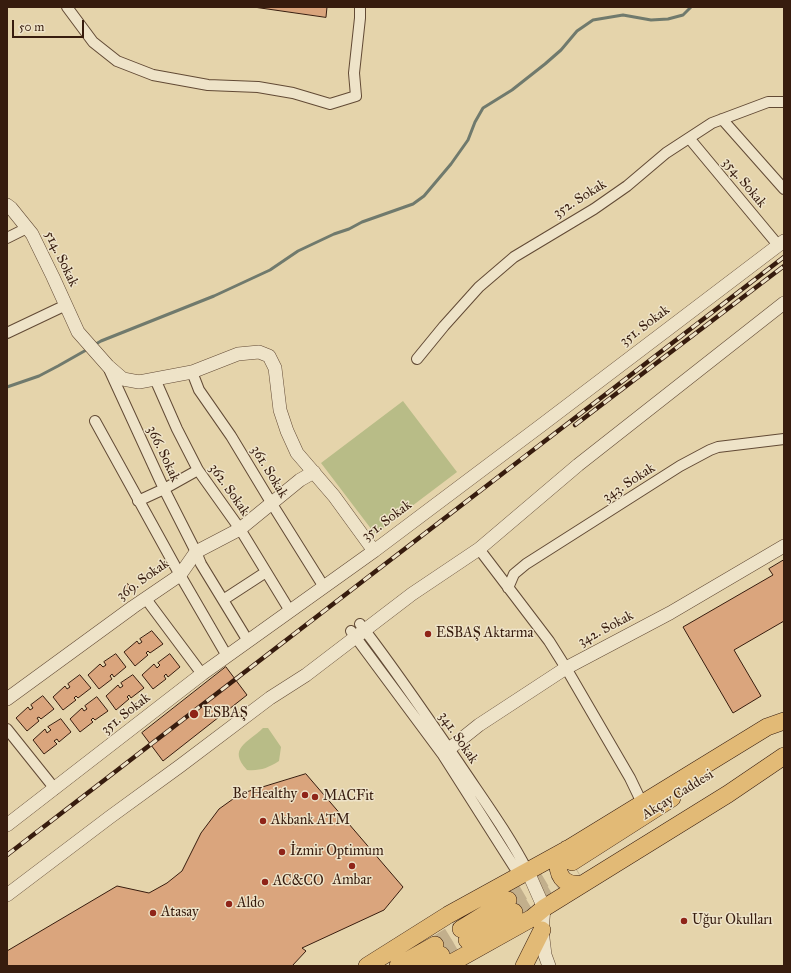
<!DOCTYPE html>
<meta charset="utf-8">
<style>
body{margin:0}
#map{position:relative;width:791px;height:973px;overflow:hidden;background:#e5d4ab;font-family:"IM FELL Great Primer",serif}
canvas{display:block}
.frame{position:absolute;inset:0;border:8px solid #371c0e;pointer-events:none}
.scale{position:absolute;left:12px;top:20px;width:72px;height:18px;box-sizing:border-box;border:2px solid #371c0e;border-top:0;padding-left:5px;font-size:12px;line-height:14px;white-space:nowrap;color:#371c0e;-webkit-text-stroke:3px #eee3c8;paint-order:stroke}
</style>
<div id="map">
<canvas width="791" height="973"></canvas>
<div class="frame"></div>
<div class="scale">50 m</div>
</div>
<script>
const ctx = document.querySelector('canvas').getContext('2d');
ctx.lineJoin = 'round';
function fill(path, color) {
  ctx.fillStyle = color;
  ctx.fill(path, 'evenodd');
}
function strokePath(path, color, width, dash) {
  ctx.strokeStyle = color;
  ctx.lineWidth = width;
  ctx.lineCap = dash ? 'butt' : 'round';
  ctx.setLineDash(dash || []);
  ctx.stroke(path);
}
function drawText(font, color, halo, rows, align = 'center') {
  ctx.font = font + ' "IM FELL Great Primer",serif';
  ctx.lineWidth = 3;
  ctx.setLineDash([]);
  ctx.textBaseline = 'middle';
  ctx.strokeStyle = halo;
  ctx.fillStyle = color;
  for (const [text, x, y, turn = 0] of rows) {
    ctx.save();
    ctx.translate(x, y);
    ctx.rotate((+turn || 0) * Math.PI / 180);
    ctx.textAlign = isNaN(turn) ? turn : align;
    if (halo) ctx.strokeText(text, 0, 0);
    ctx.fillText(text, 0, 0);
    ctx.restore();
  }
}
fill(new Path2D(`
 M403 401 457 472 375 534 321 463Z
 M263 728H268L281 747 279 761C268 768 260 771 247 770 227 748 248 743 263 728Z`), '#b8bc87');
strokePath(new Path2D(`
 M94 345 101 341 214 296 270 270 298 251 334 234 349 229 362 222 413 204 424 196 451 164 468 140 475 122 483 108 512 90 545 64 561 50 577 31 593 20 623 15 651 20 668 19 683 15 691 7
 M7 387 39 376 58 366 88 349`), '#707a6d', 3);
const building = new Path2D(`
 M254 7H327L326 17Z
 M784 560V621L734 650 761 696 733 713 683 627 773 575 769 569Z
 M128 584 130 587 127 590 124 587Z
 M152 631 163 644 150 653 148 651 146 653 148 655 135 666 124 652 137 641 139 644 142 642 140 639Z
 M116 654 126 667 114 677 112 674 110 676 112 679 99 689 88 675 100 664 103 667 106 665 104 662Z
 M170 654 180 667 168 677 166 674 164 676 166 679 153 689 142 675 154 664 157 668 160 665 158 663Z
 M226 667 247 695 163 761 142 733Z
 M80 675 91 688 78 698 76 696 74 698 76 700 63 710 53 697 65 686 67 689 70 687 68 684Z
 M133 675 144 688 131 698 129 695 127 697 129 699 116 710 106 696 118 685 120 688 123 686 121 683Z
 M43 696 54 709 41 719 39 717 37 718 39 721 27 731 16 718 28 707 30 710 33 708 31 705Z
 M97 697 108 711 95 720 93 718 91 720 93 722 80 732 70 719 82 708 84 711 87 709 85 706Z
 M61 719 71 732 59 742 57 739 54 741 57 744 44 754 33 740 45 729 47 733 51 730 48 727Z
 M306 774 403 887 384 910 302 948 306 951 292 966H7V951L117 886 149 893 167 883 182 871 201 833 219 809 240 794Z`);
fill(building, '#daa57d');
strokePath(building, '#371c0e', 1);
strokePath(new Path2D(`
 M508 900 571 863
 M514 912 579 873
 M435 945 461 929
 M441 955 467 940`), '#c2af8c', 17, [17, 8]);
const minor = new Path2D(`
 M67 7 93 42 117 61 153 75 208 85 258 87 293 93 330 104 356 96 354 73 360 18V7
 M722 119 784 189
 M689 138 778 245
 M7 238 27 228
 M7 333 66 305
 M417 359 444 326 479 287 514 257 594 209 627 186 666 153 712 123 768 102H784
 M108 367 164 489 196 552 201 564 248 641
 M192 372 199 390 231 436 272 504 324 587
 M155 379 177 429 198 470 240 529 290 611
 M95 421 180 575 227 656
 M138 501 164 489 198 470
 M479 549 549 641 566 668 630 778 642 803
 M508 588 514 574 526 564 680 466 710 450 718 447 784 439
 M146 599 202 674
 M223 600 266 572
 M360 624C394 668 426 715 458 762 482 798 508 833 528 872
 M351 631 443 755 520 876
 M7 729 55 789`);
const tertiary = new Path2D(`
 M7 205 11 208 32 234 53 277 78 332 108 366 123 379 139 382 192 372 238 354 259 352 269 356 275 368 280 410 287 431 297 453 334 496 374 551
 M7 699 133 607 180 575 196 552 240 529 300 480 314 472
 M449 749 479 725 566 668 670 613 784 546
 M7 825 202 674 374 551 543 424 784 241
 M528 872 544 908 542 930 545 955 549 966
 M7 895 110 817 180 766 270 698 306 675 412 594 479 549 578 465 784 303`);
const trunk = new Path2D(`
 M567 849 558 864C558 879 567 886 582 884
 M572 862 672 798
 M461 929 508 900
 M467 940 514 912
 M367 966 448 915 568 849 767 727 784 721
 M398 966 435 945
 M423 966 441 955
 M446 966 532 918 544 908 728 794 784 756
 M524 966 542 930`);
strokePath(minor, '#624a35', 12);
strokePath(tertiary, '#624a35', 14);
strokePath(trunk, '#371c0e', 18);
strokePath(minor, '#eee3c8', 10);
strokePath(tertiary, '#eee3c8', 13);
strokePath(trunk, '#e2ba76', 17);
const rail = new Path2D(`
 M575 425 784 266
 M7 855 784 257`);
strokePath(rail, '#371c0e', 4.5);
strokePath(rail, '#eee3c8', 3, [9]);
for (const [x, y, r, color] of [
 [428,634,4,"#8f2418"],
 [194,714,5,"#8f2418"],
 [305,795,4,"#8f2418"],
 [315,797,4,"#8f2418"],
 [263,821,4,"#8f2418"],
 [282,852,4,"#8f2418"],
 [352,866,4,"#8f2418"],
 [265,882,4,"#8f2418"],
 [229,904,4,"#8f2418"],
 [153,913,4,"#8f2418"],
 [684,921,4,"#8f2418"]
]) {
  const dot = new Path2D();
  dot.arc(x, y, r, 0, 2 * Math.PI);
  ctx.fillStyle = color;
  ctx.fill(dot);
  strokePath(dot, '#eee3c8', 1.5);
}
drawText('14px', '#371c0e', '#eee3c8', [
 ["354. Sokak",744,183,50],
 ["352. Sokak",580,199,-32],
 ["514. Sokak",61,259,64],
 ["351. Sokak",645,326,-37],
 ["366. Sokak",163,454,65],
 ["361. Sokak",269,472,59],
 ["343. Sokak",629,483,-33],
 ["362. Sokak",229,490,55],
 ["351. Sokak",387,521,-37],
 ["369. Sokak",143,580,-36],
 ["342. Sokak",606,629,-28],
 ["351. Sokak",126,714,-38],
 ["341. Sokak",458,738,56],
 ["Akçay Caddesi",678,795,-32]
]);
drawText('14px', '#371c0e', '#eee3c8', [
 ["ESBAŞ Aktarma",436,634],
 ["ESBAŞ",203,714],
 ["Be Healthy",297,795,"right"],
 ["MACFit",323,797],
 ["Akbank ATM",271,821],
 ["İzmir Optimum",290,852],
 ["Ambar",352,881,"center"],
 ["AC&CO",273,882],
 ["Aldo",237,904],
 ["Atasay",161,913],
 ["Uğur Okulları",692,921]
], 'left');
</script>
